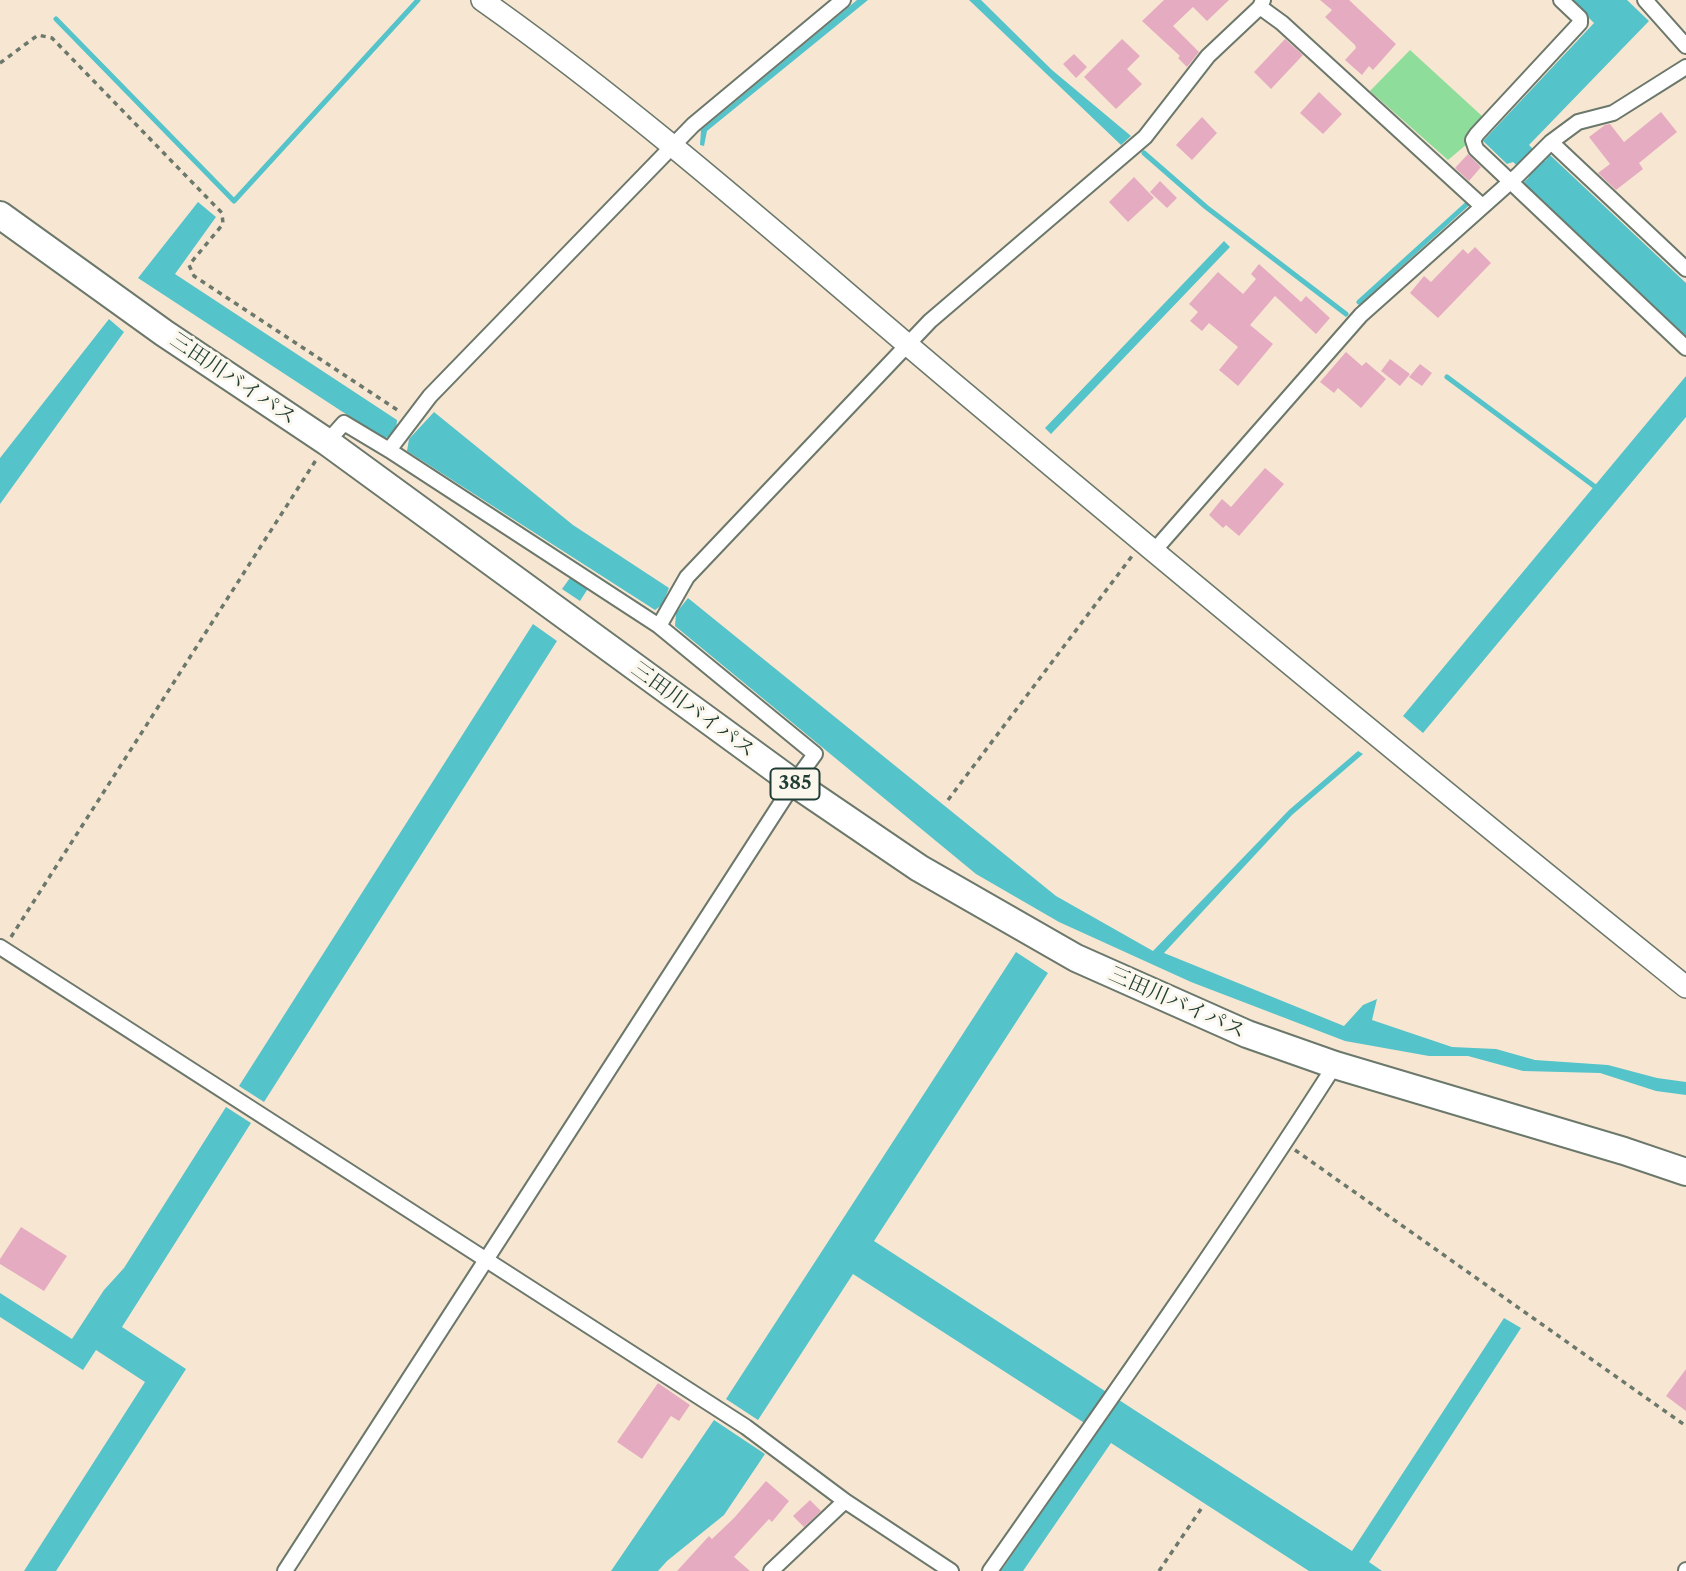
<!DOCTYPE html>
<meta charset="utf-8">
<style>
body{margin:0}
canvas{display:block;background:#f7e7d2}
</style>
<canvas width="1686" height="1571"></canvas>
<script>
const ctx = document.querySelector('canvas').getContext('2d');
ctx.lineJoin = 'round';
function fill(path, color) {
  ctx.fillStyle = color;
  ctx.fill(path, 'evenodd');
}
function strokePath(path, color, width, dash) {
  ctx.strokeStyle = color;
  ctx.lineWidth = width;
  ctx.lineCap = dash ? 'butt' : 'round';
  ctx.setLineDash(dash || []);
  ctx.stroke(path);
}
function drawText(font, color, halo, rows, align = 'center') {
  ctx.font = font + ' "Libre Caslon Text","Noto Serif JP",serif';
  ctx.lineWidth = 6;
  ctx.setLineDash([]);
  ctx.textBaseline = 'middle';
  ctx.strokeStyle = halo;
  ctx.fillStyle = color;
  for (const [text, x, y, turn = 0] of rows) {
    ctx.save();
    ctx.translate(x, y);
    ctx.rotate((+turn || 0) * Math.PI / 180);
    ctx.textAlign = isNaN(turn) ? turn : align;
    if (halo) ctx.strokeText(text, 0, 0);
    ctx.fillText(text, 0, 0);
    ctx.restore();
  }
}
fill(new Path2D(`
 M1410 50 1482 116 1467 134V144L1448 160 1370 91Z`), '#8edd9b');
fill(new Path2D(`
 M857 0H868L707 131 704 146 700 145 701 130Z
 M969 0H981L1052 70 1131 136 1121 145Z
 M1571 0H1627L1649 21 1529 145 1545 161 1550 155 1686 283V336L1523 183 1529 177 1513 162 1507 164 1483 141 1594 23Z
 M198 202 216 217 175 274 397 420 396 432 384 439 138 278Z
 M1224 241 1230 247 1051 434 1045 428Z
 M109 319 124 332 0 504V458Z
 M1686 376V417L1423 733 1403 716Z
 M434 412 573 525 669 588 662 605 655 610 407 451 409 439Z
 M572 575 589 587 580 601 562 589Z
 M688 598 1056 896 1153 951 1289 810 1358 751 1363 754 1292 815 1164 953 1344 1026 1363 1005 1377 999 1372 1020 1452 1047 1496 1049 1535 1060 1608 1065 1657 1078 1686 1082V1095L1656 1091 1600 1073 1523 1071 1468 1056H1429L1345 1041 1191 982 1059 922 976 874 675 626 676 613Z
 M533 624 557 641 264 1102 239 1086Z
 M1016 952 1048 973 874 1241 1108 1393 1086 1424 853 1274 758 1420 726 1399Z
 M226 1107 251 1123 122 1327 186 1369 56 1571H24L145 1382 96 1350 83 1370 0 1317V1293L72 1339 104 1290 124 1268Z
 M1504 1318 1521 1328 1369 1562 1382 1571H1309L1111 1443 1023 1571H1001L1119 1400 1352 1551Z
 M714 1420 765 1454 724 1515 667 1561 658 1571H611Z`), '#55c3ca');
strokePath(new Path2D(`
 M56 19 234 201 418 0
 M1144 153 1206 207 1346 314
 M1359 302 1467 204
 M1447 377 1594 486`), '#55c3ca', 5);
fill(new Path2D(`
 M1164 0H1229L1207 21 1193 7 1173 26 1199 52 1187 67 1178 58 1180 56 1142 21Z
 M1320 0H1349L1396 44 1373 70 1369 66 1362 75 1345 60 1356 48 1355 45 1325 17 1332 10Z
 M1122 39 1140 56 1127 69 1142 84 1116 109 1084 77Z
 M1285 39 1303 55 1271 89 1254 72Z
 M1074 54 1087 67 1076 78 1063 64Z
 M1319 92 1342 114 1323 134 1300 113Z
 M1661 112 1677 132 1639 163 1643 169 1616 190 1598 173 1610 164 1589 137 1605 125 1610 124 1624 142Z
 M1202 117 1217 133 1192 160 1176 145Z
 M1468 154 1481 167 1469 181 1455 168Z
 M1134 177 1154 198 1128 222 1109 202Z
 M1160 181 1177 198 1167 208 1150 192Z
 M1475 247 1491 263 1438 318 1410 293 1424 276 1431 282 1463 249 1468 254Z
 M1259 264 1301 302 1306 296 1330 318 1316 334 1275 296 1250 325 1273 344 1238 386 1219 370 1238 347 1209 323 1202 331 1190 321 1198 312 1189 304 1218 272 1243 294 1256 279 1251 274Z
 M1346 352 1362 366 1366 362 1386 379 1361 408 1338 388 1334 393 1320 382Z
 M1390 359 1410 374 1400 386 1381 371Z
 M1420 364 1432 373 1422 386 1409 377Z
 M1265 468 1284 484 1239 536 1226 525 1223 528 1209 515 1222 499 1231 507Z
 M21 1227 67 1256 44 1291 0 1264V1259Z
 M1686 1369V1411L1666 1396Z
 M658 1383 690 1405 679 1421 671 1416 642 1459 617 1442Z
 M766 1481 789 1501 772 1522 769 1519 734 1557 750 1571H677L709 1536 712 1539 734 1518Z
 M810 1500 821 1511 804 1527 793 1516Z`), '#e5abc1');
const street = new Path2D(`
 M1561 0 1580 18V23L1477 134 1473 140 1476 149 1686 348
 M1645 0 1686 46
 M1260 7 1282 23 1482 206
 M1551 142 1686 269
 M327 442 344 423 389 450 430 396 693 125 843 0
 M389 450 659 626
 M1153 552 1361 315 1518 175 1551 142 1578 122 1613 113 1686 67
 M0 947 746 1427 845 1501 951 1571
 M285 1571 794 783 815 754 659 626 687 577 930 321 1145 137 1208 56 1260 7 1263 0
 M771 1571 845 1501
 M990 1571C1107 1404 1225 1237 1335 1065
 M1686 1571V1570`);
const secondary = new Path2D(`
 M482 0C652 120 807 261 967 395 1205 595 1444 792 1686 987`);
const highway = new Path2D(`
 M0 215 164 333 327 442 794 783 919 868 1076 958 1247 1034 1335 1065 1624 1151 1686 1172`);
strokePath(street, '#6b786b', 18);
strokePath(secondary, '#6b786b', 24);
strokePath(highway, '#6b786b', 30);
strokePath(new Path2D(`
 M0 63 38 35 52 38 222 213 223 224 189 265 194 276 399 411
 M948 800 1132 556
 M11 937 316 460
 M1295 1150 1686 1426
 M1159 1571 1201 1509`), '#6b786b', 3.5, [5, 5]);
strokePath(street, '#fff', 14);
strokePath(secondary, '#fff', 21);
strokePath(highway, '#fff', 26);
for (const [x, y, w] of [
 [795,784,49]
]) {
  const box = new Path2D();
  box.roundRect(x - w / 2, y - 15.5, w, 31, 5);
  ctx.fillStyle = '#fbf7ec';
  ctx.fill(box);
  strokePath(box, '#1f3d34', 2);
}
drawText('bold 19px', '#1f3d34', null, [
 ["385",795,784]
]);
drawText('21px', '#1f3d34', '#fbf7ec', [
 ["三田川バイパス",233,379,34],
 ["三田川バイパス",693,710,36],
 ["三田川バイパス",1177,1003,24]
]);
</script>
